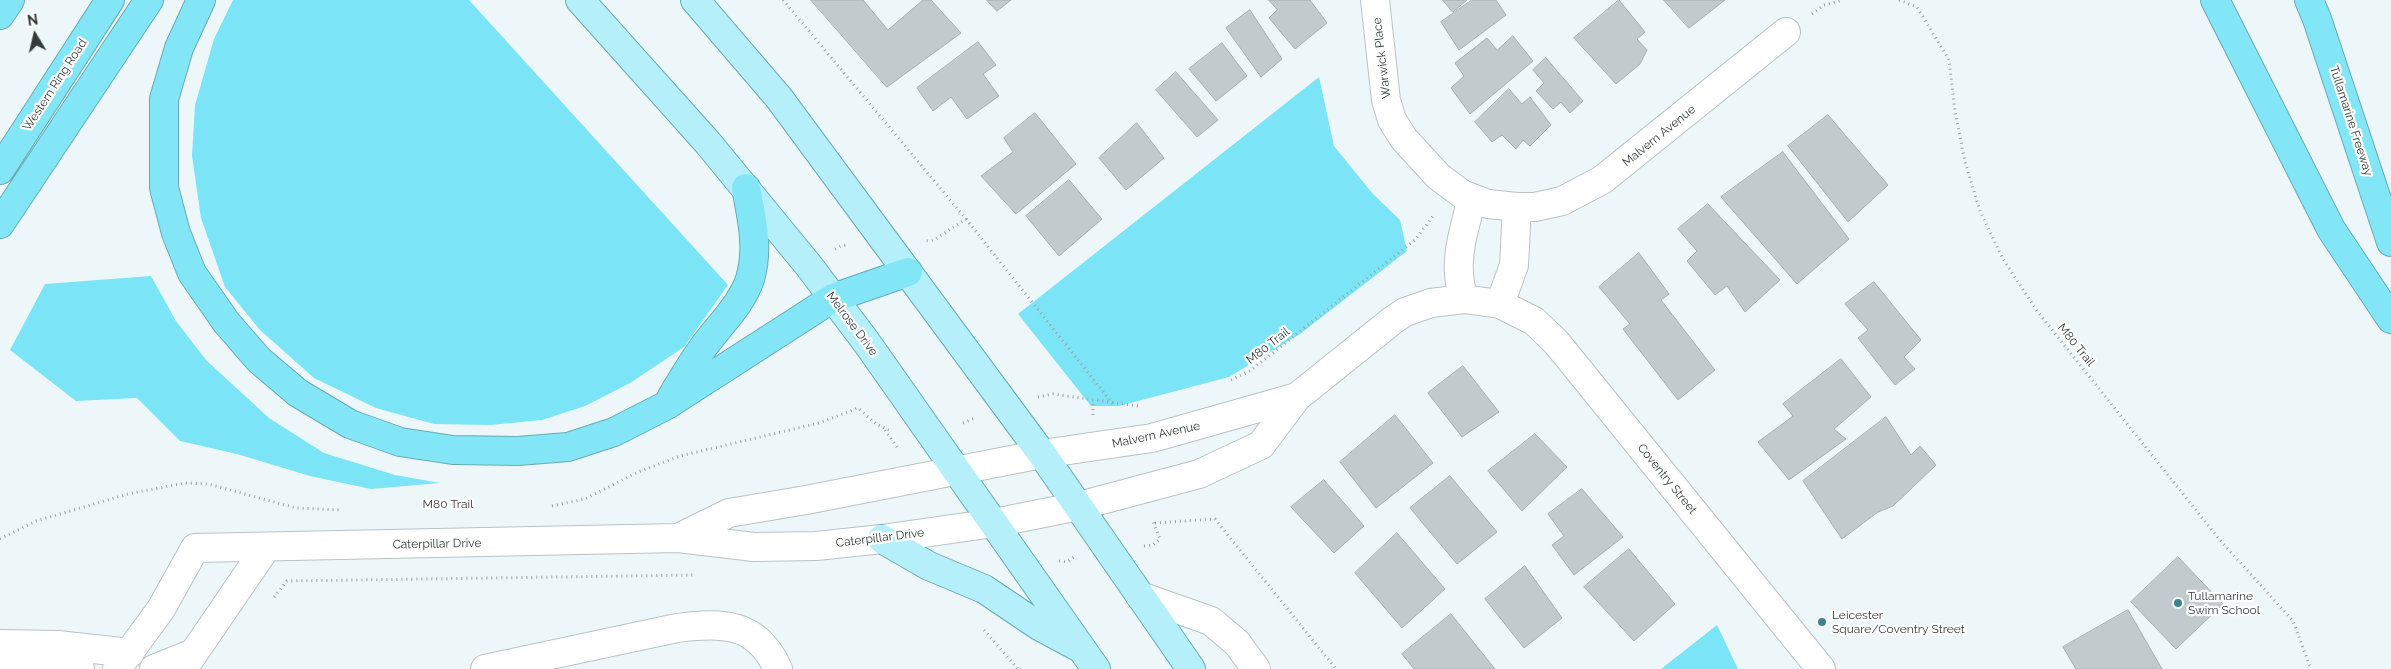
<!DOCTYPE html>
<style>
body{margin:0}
#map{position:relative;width:2391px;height:669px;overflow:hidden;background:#edf7f9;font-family:Raleway,sans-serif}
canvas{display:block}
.north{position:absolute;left:10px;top:10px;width:50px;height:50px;-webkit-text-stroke:4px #fff;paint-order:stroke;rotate:351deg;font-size:14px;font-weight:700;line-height:20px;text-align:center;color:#363a3b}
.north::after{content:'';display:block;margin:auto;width:18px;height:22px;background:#363a3b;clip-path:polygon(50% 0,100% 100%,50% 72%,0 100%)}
</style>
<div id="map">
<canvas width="2391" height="669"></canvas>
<div class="north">N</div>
</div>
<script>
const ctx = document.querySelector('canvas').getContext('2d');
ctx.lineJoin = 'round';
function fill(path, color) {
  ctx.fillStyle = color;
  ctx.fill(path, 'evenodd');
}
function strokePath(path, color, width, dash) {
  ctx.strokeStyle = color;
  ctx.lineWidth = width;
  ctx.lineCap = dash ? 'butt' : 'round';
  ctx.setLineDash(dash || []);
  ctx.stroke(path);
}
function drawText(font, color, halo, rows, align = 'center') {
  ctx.font = font + ' Raleway,sans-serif';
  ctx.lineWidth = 4.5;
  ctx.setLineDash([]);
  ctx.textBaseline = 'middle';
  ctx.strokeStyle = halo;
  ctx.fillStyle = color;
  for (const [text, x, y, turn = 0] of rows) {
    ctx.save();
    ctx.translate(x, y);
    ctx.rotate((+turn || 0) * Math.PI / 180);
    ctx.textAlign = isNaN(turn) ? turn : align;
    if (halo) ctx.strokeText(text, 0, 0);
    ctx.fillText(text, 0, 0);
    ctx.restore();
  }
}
fill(new Path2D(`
 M233 0H469L728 285 684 347 630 383 585 406 542 420 491 425 434 424 376 408 314 378 260 330 225 287 201 218 192 156 195 105 214 39Z
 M1319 77 1334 146 1372 193 1400 220 1407 251 1300 334 1229 377 1119 406H1091L1018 314Z
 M151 276 176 321 206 360 269 418 324 453 395 475 440 483 371 489 310 476 237 454 180 441 137 398 76 401 10 350 45 284Z
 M1717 625 1738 669H1661Z`), '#7be5f7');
const building = new Path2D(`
 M811 0H863L888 30 923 0H931L961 33 887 87Z
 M987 0H1011L997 11Z
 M1269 0H1310L1327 23 1295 49 1269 18 1277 10Z
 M1443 0H1467L1453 12Z
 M1472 0H1496L1506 15 1459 50 1441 22Z
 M1619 0 1645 32 1637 39 1647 50 1640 64 1616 84 1574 38Z
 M1664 0H1725L1689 28Z
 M1250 10 1282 59 1261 77 1226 28Z
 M1513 36 1533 61 1470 114 1451 88 1464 76 1455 63 1487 38 1497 50Z
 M978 42 996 65 983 74 999 96 967 119 951 97 933 111 917 88Z
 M1222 43 1247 76 1216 101 1189 69Z
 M1546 58 1583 101 1570 113 1561 102 1553 109 1536 91 1544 83 1533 70Z
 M1176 72 1218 120 1197 137 1156 90Z
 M1509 89 1522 104 1530 97 1551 125 1530 146 1523 140 1516 149 1502 135 1492 142 1475 122Z
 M1035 113 1076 164 1016 214 981 176 1013 152 1004 138Z
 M1828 115 1888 185 1848 222 1788 146Z
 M1137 123 1164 158 1126 190 1099 158Z
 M1783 152 1849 239 1797 284 1721 197Z
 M1069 180 1102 219 1059 256 1026 216Z
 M1708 204 1780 280 1745 312 1727 286 1715 295 1687 261 1697 251 1678 229Z
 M1639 253 1669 294 1661 300 1715 370 1678 400 1623 329 1630 324 1599 287Z
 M1874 282 1921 340 1904 357 1915 369 1895 385 1858 338 1868 330 1845 304Z
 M1841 359 1871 397 1834 429 1846 439 1789 480 1758 442 1793 416 1783 404Z
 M1463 366 1499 412 1462 437 1428 393Z
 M1395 415 1433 463 1376 508 1340 462Z
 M1886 417 1911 455 1920 446 1936 465 1893 506 1878 512 1842 539 1803 481Z
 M1535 434 1567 467 1522 511 1488 471Z
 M1450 476 1497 532 1457 564 1410 508Z
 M1324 480 1364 526 1334 553 1291 507Z
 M1582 489 1623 537 1574 575 1552 545 1564 536 1548 514Z
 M1397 533 1445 589 1402 628 1355 573Z
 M1629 549 1675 604 1634 641 1584 587Z
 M2178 557 2223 604 2176 649 2131 602Z
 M1525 566 1562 618 1524 648 1485 599Z
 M2128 610 2162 669H2076L2063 647Z
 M1451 614 1495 669H1414L1402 654Z`);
fill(building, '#c1cbcd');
strokePath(building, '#a5afb0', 1);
const minor = new Path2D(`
 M1375 0 1386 100 1392 120 1404 139 1439 177 1462 194 1488 204 1517 207H1535L1562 201 1602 180 1786 32
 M1464 299C1452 265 1463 233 1472 199
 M1500 304 1514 265 1517 207
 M678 538 729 513 806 500 1042 454 1152 438 1297 397
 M1140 596 1211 621 1237 643 1256 669
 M0 644 58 645 130 653
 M2 662 80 669
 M117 669 161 609 195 548 678 538 754 547 816 546 882 539 994 523 1079 506 1199 474 1261 445 1297 397 1393 320 1405 312 1431 303 1464 299 1500 304 1534 321 1556 342 1821 669
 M154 669 194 653
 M183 669 265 549
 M485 669 677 628C722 622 757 622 778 669`);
const major = new Path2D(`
 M580 0 708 143 809 266 867 343 1096 669
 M695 0 779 98 1042 454 1191 669
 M882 539 929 566 984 589 1039 626 1080 648`);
const highway = new Path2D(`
 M201 0 179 48 164 99V188L176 233 192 273 226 322 259 360 298 393 350 424 400 442 453 450 518 451 568 447 614 432 667 405 833 298 908 272
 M2215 0 2331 229 2391 319
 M2309 0 2317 19 2391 242
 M0 15 10 0
 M0 170 110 0
 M0 224 149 0
 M671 398C681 381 691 364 702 349 718 326 741 306 750 279 759 249 752 218 746 188`);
strokePath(minor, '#b9c3c5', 30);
strokePath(major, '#68aab5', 30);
strokePath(highway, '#68aab5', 30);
strokePath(new Path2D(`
 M783 0 966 219 934 240 924 241
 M1899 0 1917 7 1949 60 1955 111 1965 162 1980 211 2003 259 2037 311 2219 539 2293 621 2311 669
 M1812 14 1824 5 1843 0
 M966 219 1113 404
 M835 249 841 246 847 245
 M1231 380 1250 371 1415 240 1433 216
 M1038 397 1053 394 1138 406
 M1093 415V401
 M963 423 975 418
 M885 430 899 450
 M552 506 585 499 638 472 680 456 819 423 858 408 876 424 889 430
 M1155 523 1215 519 1336 669
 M0 539 36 521 128 494 185 483 208 484 296 508 341 510
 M1144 546 1153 545 1160 539 1152 519
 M1059 561 1067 562 1074 557
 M274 597 287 581 695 575
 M984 630 1018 669`), '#9aa1a3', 3, [1, 4]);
strokePath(minor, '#fff', 28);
strokePath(major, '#b5f0fa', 28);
strokePath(highway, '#83e6f7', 28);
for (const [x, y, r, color] of [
 [2178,603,5,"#3d838f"],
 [1822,622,5,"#3d838f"]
]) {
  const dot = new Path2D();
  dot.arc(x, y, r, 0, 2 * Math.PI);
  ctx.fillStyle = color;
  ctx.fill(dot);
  strokePath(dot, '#fff', 2);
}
drawText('12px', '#363a3b', '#fff', [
 ["Warwick Place",1382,58,-97],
 ["Western Ring Road",55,85,-57],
 ["Tullamarine Freeway",2351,121,72],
 ["Malvern Avenue",1659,136,-39],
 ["Melrose Drive",852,324,53],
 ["M80 Trail",2076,345,51],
 ["M80 Trail",1268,346,-38],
 ["Malvern Avenue",1156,435,-12],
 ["Coventry Street",1667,479,51],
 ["M80 Trail",448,504],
 ["Caterpillar Drive",880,538,-7],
 ["Caterpillar Drive",437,544,-1]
]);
drawText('12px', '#363a3b', '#fff', [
 ["Tullamarine",2188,596],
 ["Swim School",2188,610],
 ["Leicester",1832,615],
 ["Square/Coventry Street",1832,629]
], 'left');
</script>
